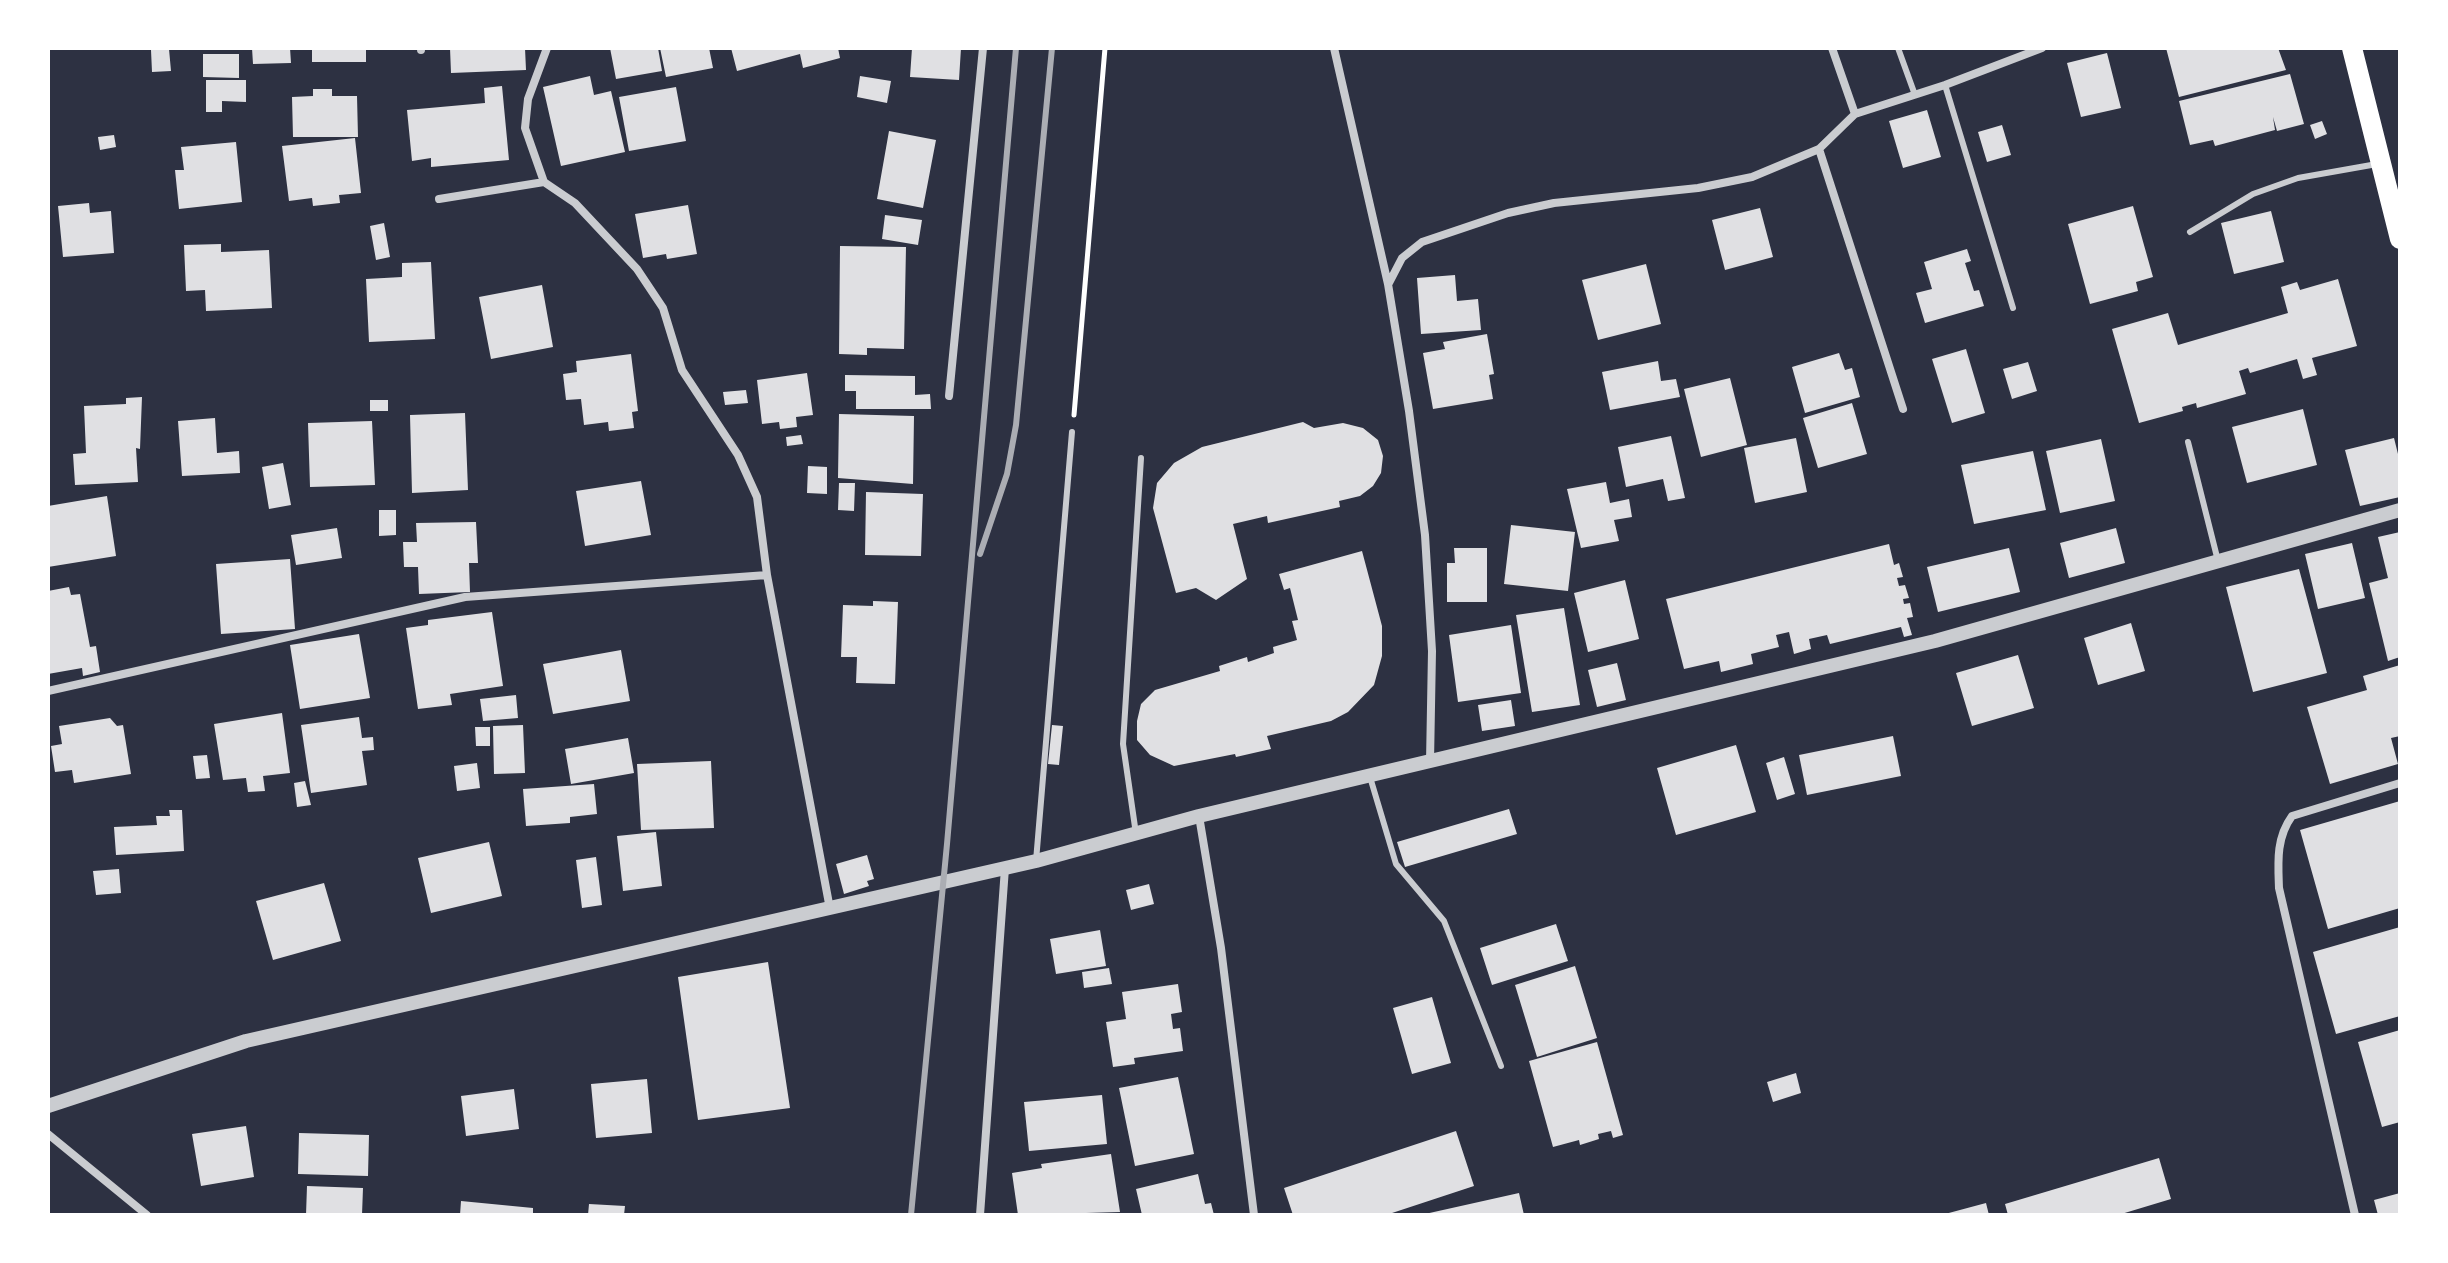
<!DOCTYPE html>
<style>
body{margin:0}
#map{position:relative;width:2448px;height:1263px;overflow:hidden;background:#2d3142;font-family:Commissioner,sans-serif}
canvas{display:block}
.frame{position:absolute;inset:0;border:50px solid #fff;pointer-events:none}
</style>
<div id="map">
<canvas width="2448" height="1263"></canvas>
<div class="frame"></div>
</div>
<script>
const ctx = document.querySelector('canvas').getContext('2d');
ctx.lineJoin = 'round';
function fill(path, color) {
  ctx.fillStyle = color;
  ctx.fill(path, 'evenodd');
}
function strokePath(path, color, width, dash) {
  ctx.strokeStyle = color;
  ctx.lineWidth = width;
  ctx.lineCap = dash ? 'butt' : 'round';
  ctx.setLineDash(dash || []);
  ctx.stroke(path);
}
fill(new Path2D(`
 M252 48H290L291 63 253 64Z
 M312 48H366V62H312Z
 M450 48H525L526 70 451 73Z
 M610 48H658L662 71 616 79Z
 M660 48H709L713 68 666 77Z
 M731 48H838L840 58 803 68 800 54 737 71Z
 M912 48H961L959 80 910 77Z
 M2166 48H2278L2286 70 2179 97Z
 M169 49 171 71 152 72 151 50Z
 M2107 53 2121 108 2081 117 2067 63Z
 M203 54H239V78L203 77Z
 M2290 74 2304 124 2277 131 2273 117 2275 130 2215 146 2213 140 2190 145 2179 101Z
 M590 76 594 95 611 91 625 152 561 166 543 87Z
 M860 76 891 81 887 103 857 97Z
 M206 80H246V102L222 101V112H206Z
 M502 86 509 160 431 167V158L412 161 407 110 485 103 484 88Z
 M676 87 686 141 629 151 619 97Z
 M313 89H332V96H357L358 137H293L292 97 313 96Z
 M1927 110 1941 157 1903 168 1889 121Z
 M2322 121 2327 134 2315 139 2310 125Z
 M2002 125 2011 155 1987 162 1978 132Z
 M889 131 936 140 923 208 877 199Z
 M114 135 116 147 100 150 98 137Z
 M355 138 361 193 339 195 340 203 313 206 312 198 289 201 282 146Z
 M236 142 242 202 179 209 175 170H184L181 147Z
 M89 203 90 213 111 211 114 253 63 257 58 206Z
 M688 205 697 254 667 259 666 254 643 258 635 214Z
 M2133 206 2153 277 2136 282 2138 291 2090 304 2068 224Z
 M1760 208 1773 257 1725 270 1712 220Z
 M2271 211 2284 262 2234 274 2221 223Z
 M885 215 922 220 918 245 882 239Z
 M384 223 390 257 376 260 370 226Z
 M221 244V252L269 250 272 308 206 311 205 290 186 291 184 245Z
 M840 246 906 247 904 349 867 348V355L839 354Z
 M1967 249 1971 261 1965 263 1974 291 1979 290 1984 306 1925 323 1916 293 1932 289 1924 262Z
 M431 262 435 339 369 342 366 279 402 277V263Z
 M1646 264 1661 324 1598 340 1582 280Z
 M1455 275 1457 301 1478 299 1481 330 1421 334 1417 278Z
 M2338 279 2357 346 2312 358 2317 375 2303 379 2297 359 2250 373 2248 368 2239 371 2246 394 2197 408 2196 403 2182 407 2183 411 2139 423 2112 329 2168 313 2178 345 2288 313 2281 287 2297 282 2300 290Z
 M542 285 553 347 491 359 479 297Z
 M1487 334 1494 374 1489 375 1493 399 1433 409 1423 353 1445 349 1443 342Z
 M1966 349 1985 413 1952 423 1932 359Z
 M1839 353 1845 370 1852 368 1860 397 1805 413 1792 367Z
 M631 354 638 411 632 412 634 428 609 431 608 422 584 425 581 399 566 400 563 374 577 372 576 361Z
 M1658 361 1661 381 1676 379 1680 397 1610 410 1602 372Z
 M2028 362 2037 391 2012 399 2003 369Z
 M807 373 813 415 796 417 797 427 780 429 779 422 762 424 757 380Z
 M845 375 915 376V395L930 394 931 409H856V391H845Z
 M1730 378 1747 445 1701 457 1684 389Z
 M746 390 748 403 725 405 723 392Z
 M142 397 140 449 136 448 138 482 75 485 73 454 86 453 84 406 126 404V398Z
 M370 400H388V411H370Z
 M1852 403 1867 454 1818 468 1803 418Z
 M2303 409 2317 465 2247 483 2232 427Z
 M465 413 468 490 412 493 410 415Z
 M839 414 914 416 913 484 838 478Z
 M215 418 217 453 239 451 240 473 182 476 178 421Z
 M372 421 375 485 310 487 308 423Z
 M1303 422 1314 428 1343 423 1363 428 1378 440 1383 456 1381 473 1373 486 1360 496 1339 501 1340 507 1268 523 1267 516 1233 524 1247 579 1216 600 1196 588 1176 593 1153 508 1157 483 1174 463 1202 447Z
 M801 435 803 444 787 446 786 437Z
 M1671 436 1685 498 1668 501 1663 479 1626 487 1618 447Z
 M1796 438 1807 492 1755 503 1744 448Z
 M2394 438 2400 462V497L2360 506 2345 450Z
 M2101 439 2115 501 2060 513 2046 451Z
 M2033 451 2046 510 1974 524 1961 465Z
 M283 463 291 505 269 509 262 467Z
 M808 466 827 467V494L807 493Z
 M641 481 651 535 585 546 576 491Z
 M1606 482 1610 503 1629 499 1632 517 1614 520 1619 541 1581 548 1567 489Z
 M839 483H855L854 511 838 510Z
 M866 492 923 494 921 556 865 555Z
 M107 496 116 556 48 567V506Z
 M379 510H396V535L379 536Z
 M476 522 478 563H469L470 592 419 594 418 567H404L403 542H417L416 523Z
 M1511 525 1575 532 1568 591 1504 584Z
 M337 528 342 558 296 565 291 535Z
 M2116 528 2125 563 2069 578 2060 543Z
 M2400 532V657L2388 661 2369 583 2388 578 2378 537Z
 M2352 543 2365 598 2318 609 2305 554Z
 M1889 544 1894 565 1899 563 1903 577 1897 578 1899 586 1905 585 1909 598 1903 599 1904 604 1910 603 1913 617 1907 618 1912 635 1904 637 1901 627 1830 644 1827 635 1809 639 1811 649 1794 654 1789 632 1776 635 1779 647 1751 654 1753 664 1721 672 1719 661 1684 669 1666 599Z
 M1454 548H1487V602H1447V563H1455Z
 M2009 548 2020 592 1938 612 1927 567Z
 M1362 551 1382 626V656L1374 685 1348 712 1331 721 1267 736 1271 749 1236 757 1235 754 1174 766 1150 755 1137 740V721L1141 704 1155 690 1220 671 1219 666 1247 657 1248 662 1274 653 1273 647 1297 640 1292 621 1298 620 1290 588 1284 590 1279 574Z
 M290 559 295 629 221 634 216 564Z
 M2299 569 2327 673 2253 692 2226 587Z
 M1625 580 1639 639 1588 652 1574 593Z
 M69 587 71 595 80 594 90 647 96 646 100 672 83 676 82 668 48 674V591Z
 M873 601 898 602 895 684 856 683 857 657H841L843 605 873 606Z
 M1564 608 1580 705 1532 712 1516 615Z
 M492 612 503 686 450 694 452 705 418 709 406 628 428 625V620Z
 M2131 623 2145 671 2098 685 2084 638Z
 M1511 625 1521 693 1458 702 1449 635Z
 M359 634 370 698 300 709 290 645Z
 M621 650 630 701 553 714 543 664Z
 M2018 655 2034 708 1972 726 1956 673Z
 M1617 663 1626 700 1597 707 1588 670Z
 M2400 665V736L2391 738 2398 764 2330 784 2307 707 2367 690 2363 676Z
 M516 695 518 718 483 721 480 699Z
 M1511 700 1515 726 1482 731 1478 705Z
 M282 713 290 773 263 776 265 791 248 792 246 778 223 780 214 724Z
 M359 717 362 738 373 737 374 750 362 751 367 785 311 793 301 725Z
 M110 718 117 726 123 725 131 774 74 783 72 770 55 772 51 746 62 744 59 726Z
 M523 725 525 773 494 774 493 726Z
 M1052 725 1063 726 1059 765 1048 764Z
 M475 727H490V746H476Z
 M1893 736 1901 776 1807 795 1799 755Z
 M628 738 634 773 571 784 565 749Z
 M1736 745 1756 812 1676 835 1657 768Z
 M207 755 210 778 196 779 193 756Z
 M1784 757 1795 794 1777 800 1766 763Z
 M711 761 714 828 641 830 637 764Z
 M477 763 480 788 457 791 454 766Z
 M305 781 311 805 297 807 294 783Z
 M594 784 597 814 570 817V823L526 826 523 789Z
 M2400 801V908L2328 929 2300 830Z
 M1509 809 1517 834 1405 867 1397 842Z
 M169 810H182L184 851 116 855 114 827 157 825 156 816H170Z
 M656 832 662 886 623 891 617 836Z
 M489 842 502 896 431 913 418 858Z
 M867 855 874 879 867 881 869 886 844 894 836 864Z
 M596 857 602 905 582 908 576 860Z
 M119 869 121 893 96 895 93 871Z
 M324 883 341 941 273 960 256 901Z
 M1149 884 1154 904 1131 910 1126 890Z
 M1556 924 1568 961 1492 985 1480 948Z
 M2400 927V1016L2336 1034 2313 952Z
 M1100 930 1106 966 1056 974 1050 939Z
 M768 962 790 1108 698 1120 678 977Z
 M1575 966 1597 1038 1537 1057 1515 985Z
 M1109 968 1112 984 1084 988 1082 972Z
 M1178 984 1182 1012 1171 1014 1173 1029 1180 1028 1183 1051 1134 1058 1135 1064 1113 1067 1106 1022 1126 1019 1122 992Z
 M1432 997 1451 1063 1412 1074 1393 1008Z
 M2400 1030V1122L2382 1127 2358 1042Z
 M1597 1042 1623 1135 1613 1138 1611 1131 1598 1134 1599 1139 1580 1145 1579 1140 1553 1147 1529 1061Z
 M1796 1073 1801 1093 1773 1102 1767 1082Z
 M1178 1077 1194 1154 1135 1166 1119 1088Z
 M647 1079 652 1133 596 1138 591 1084Z
 M514 1089 519 1129 466 1136 461 1096Z
 M1102 1095 1107 1144 1029 1151 1024 1102Z
 M246 1126 254 1177 201 1186 192 1134Z
 M1456 1131 1474 1186 1386 1215H1293L1284 1188Z
 M299 1133 369 1135 368 1176 298 1174Z
 M1111 1154 1120 1212 1018 1215 1012 1173 1042 1168 1041 1164Z
 M2159 1158 2171 1199 2118 1215H2008L2005 1204Z
 M1198 1174 1205 1204 1211 1203 1214 1215H1142L1136 1189Z
 M307 1186 363 1188 362 1215H306Z
 M1519 1193 1524 1215H1425V1214Z
 M2400 1193V1215H2378L2374 1200Z
 M461 1201 533 1208V1215H460Z
 M1986 1203 1989 1215H1945V1214Z
 M589 1204 625 1206 624 1215H588Z`), '#e0e0e3');
strokePath(new Path2D(`
 M1074 415 1105 48`), '#fff', 5);
strokePath(new Path2D(`
 M1898 48 1915 95
 M1945 85 2013 308
 M2190 232 2253 194 2298 178 2377 164
 M2188 442 2218 561
 M1370 777 1396 864 1444 921 1501 1066
 M1136 834 1123 744 1141 458
 M1036 861 1072 432`), '#caccd0', 6);
strokePath(new Path2D(`
 M421 48V50
 M1334 48 1388 284 1409 411 1425 535 1432 651 1430 762
 M1832 48 1855 114
 M1819 149 1903 409
 M544 182 525 128 528 99 547 48
 M439 199 544 182 575 203 637 269 663 308 682 370 738 455 757 497 767 575 830 909
 M1389 283 1402 258 1422 242 1508 213 1554 203 1698 188 1752 177 1819 149 1855 114 1945 85 2042 48
 M949 396 983 48
 M48 691 465 597 767 575
 M1199 816 1221 948 1254 1215
 M48 1134 147 1215
 M980 1215 1005 868
 M2355 1215 2279 888C2278 862 2276 838 2292 816L2400 783`), '#caccd0', 8);
strokePath(new Path2D(`
 M48 1106 246 1041 1036 861 1199 816 1935 641 2400 510`), '#caccd0', 14);
strokePath(new Path2D(`
 M2352 48 2400 239`), '#fff', 20);
strokePath(new Path2D(`
 M980 554 1007 474 1016 425 1052 48
 M911 1215 947 844 1016 48`), '#abadb3', 6);
</script>
